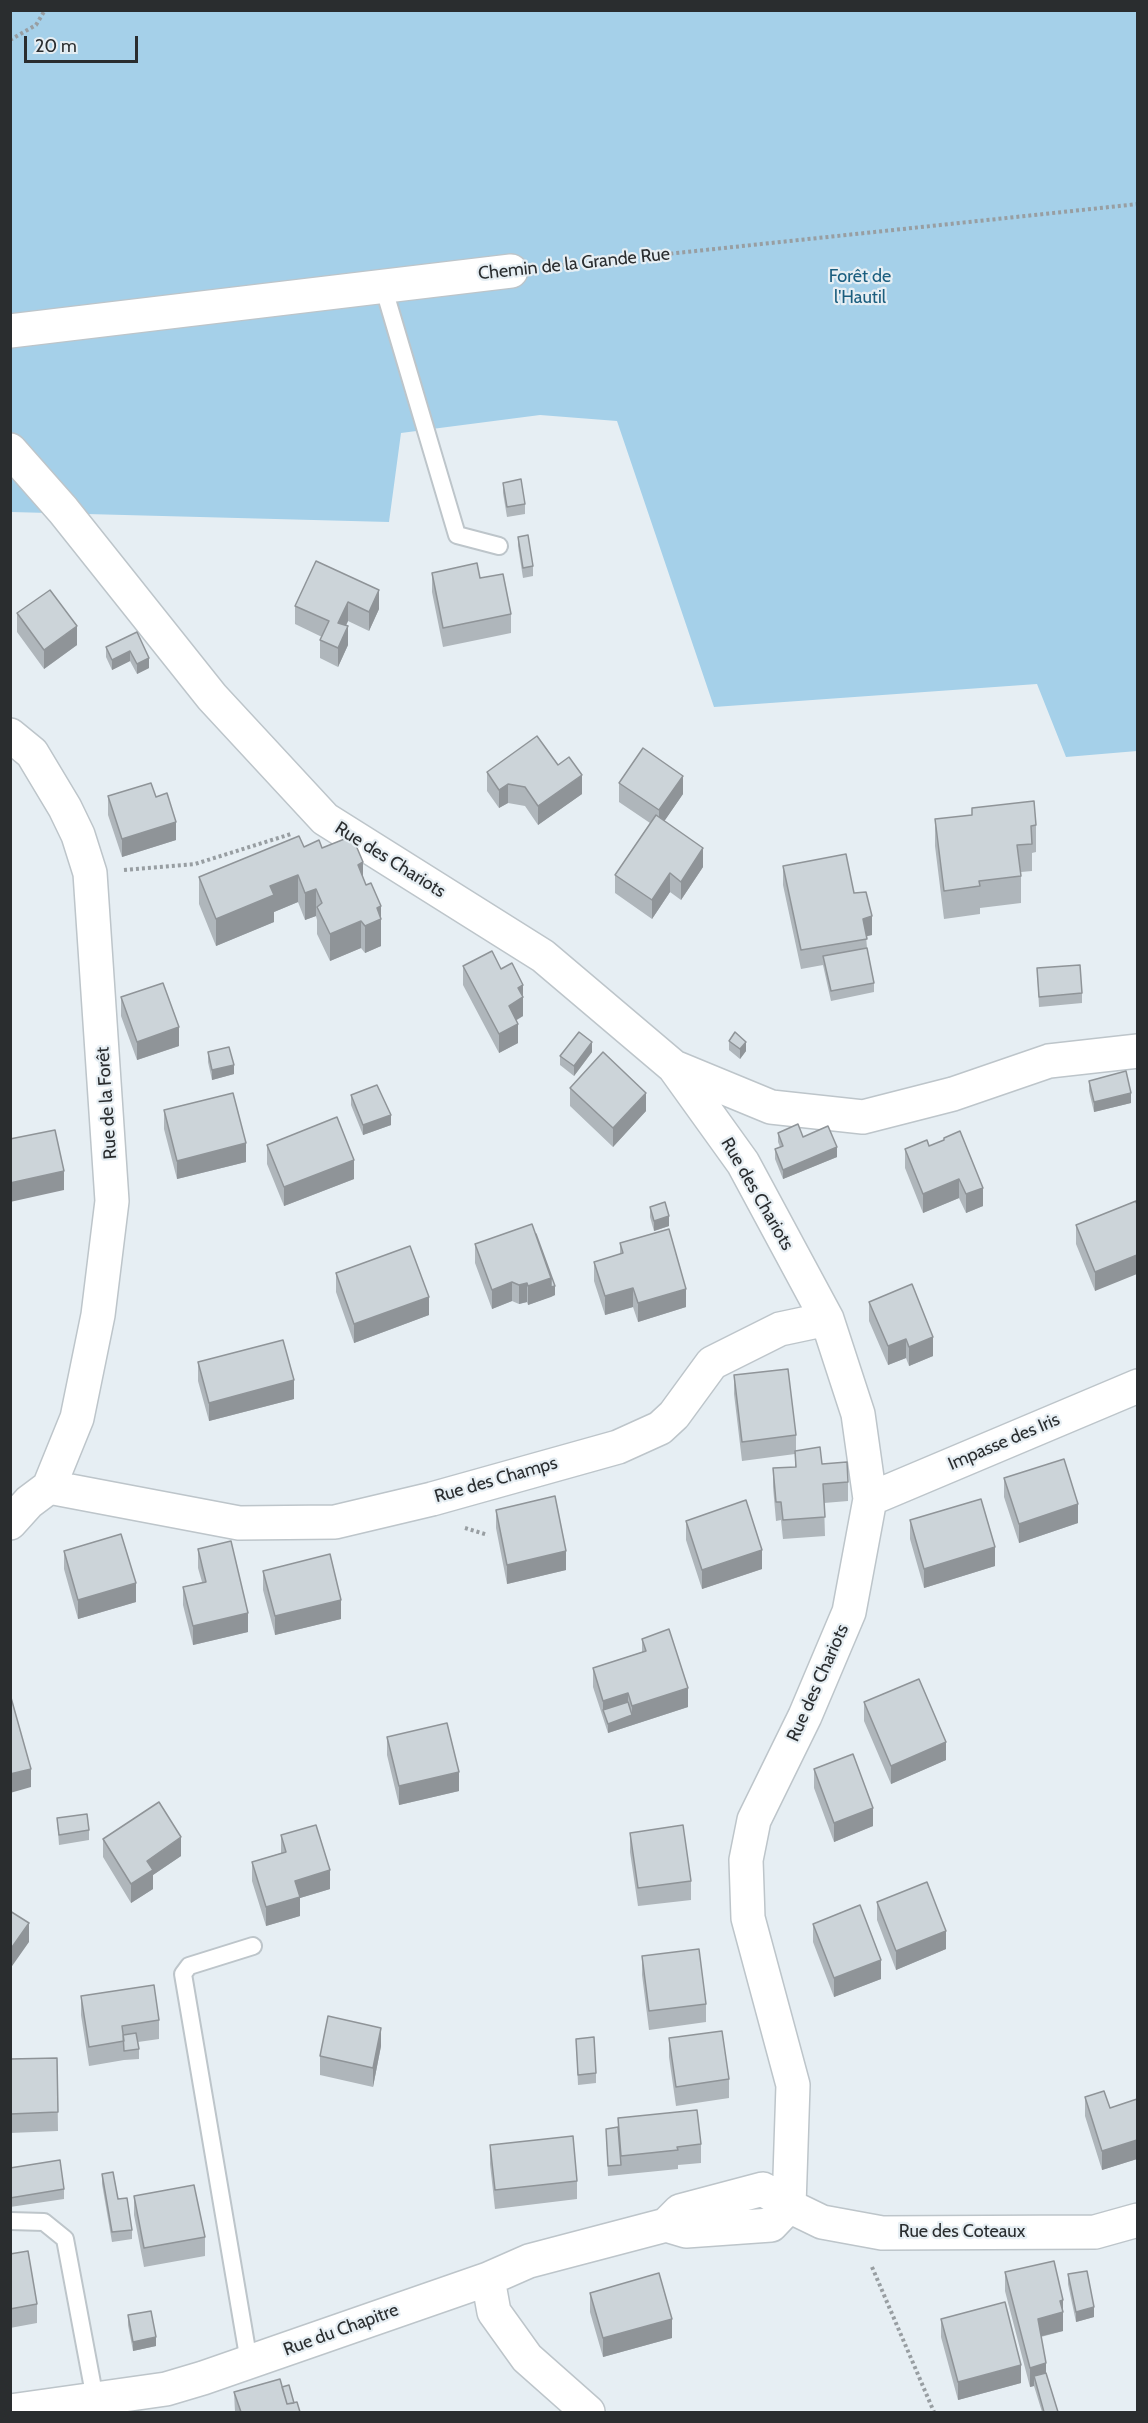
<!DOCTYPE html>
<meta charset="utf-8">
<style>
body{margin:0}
#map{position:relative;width:1148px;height:2423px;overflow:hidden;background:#e6eef3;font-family:Cabin,sans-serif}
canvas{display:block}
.frame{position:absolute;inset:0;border:12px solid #2a2d2f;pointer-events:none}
.scale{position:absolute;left:24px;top:36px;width:114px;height:27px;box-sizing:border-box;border:3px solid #2a2d2f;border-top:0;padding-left:8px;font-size:18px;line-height:21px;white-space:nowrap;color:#2a2d2f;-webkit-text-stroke:4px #e6eef3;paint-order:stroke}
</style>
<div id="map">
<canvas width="1148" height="2423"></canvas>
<div class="frame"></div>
<div class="scale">20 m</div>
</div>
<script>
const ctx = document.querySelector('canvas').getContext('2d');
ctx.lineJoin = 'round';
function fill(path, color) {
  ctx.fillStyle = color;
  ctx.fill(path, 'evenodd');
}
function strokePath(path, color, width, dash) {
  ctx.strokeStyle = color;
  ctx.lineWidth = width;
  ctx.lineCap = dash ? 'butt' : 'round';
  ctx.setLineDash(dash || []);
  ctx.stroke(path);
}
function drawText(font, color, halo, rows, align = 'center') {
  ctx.font = font + ' Cabin,sans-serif';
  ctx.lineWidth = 4.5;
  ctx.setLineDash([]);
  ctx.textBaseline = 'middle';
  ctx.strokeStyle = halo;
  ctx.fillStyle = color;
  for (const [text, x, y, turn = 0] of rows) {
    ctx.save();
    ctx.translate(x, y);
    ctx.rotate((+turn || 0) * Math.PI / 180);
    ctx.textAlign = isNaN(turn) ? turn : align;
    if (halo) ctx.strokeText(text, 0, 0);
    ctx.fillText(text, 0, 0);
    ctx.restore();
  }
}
fill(new Path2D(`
 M11 11H1137V751L1066 757 1037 684 714 707 617 421 540 415 401 433 389 522 11 512Z`), '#a5d0e9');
const service = new Path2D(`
 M383 286 457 535 499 546
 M10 2221 44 2222 65 2239 95 2399
 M249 2362 183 1974 189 1966 253 1946`);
const minor = new Path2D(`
 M10 331 511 271
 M10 450 63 510 212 697 325 819 543 956 674 1067 743 1163 827 1319 858 1414 870 1499 849 1612 805 1716 754 1820 746 1860 748 1918 793 2085 789 2206
 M10 735 32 753 65 808 78 835 90 873 112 1201 98 1315 77 1418 49 1487 29 1502 10 1523
 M674 1067 771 1107 863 1117 953 1094 1049 1061 1138 1051
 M49 1487 239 1523 335 1522 432 1499 618 1447 660 1428 674 1415 712 1363 780 1329 827 1319
 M870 1499 1138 1386
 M666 2225 686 2231 771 2225 789 2206
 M488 2279 494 2312 527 2358 588 2412
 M10 2411 166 2389 203 2378 488 2279 529 2261 666 2225 680 2211 763 2189 789 2206 822 2222 882 2233 1095 2232 1138 2220`);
strokePath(service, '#bdc5ca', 20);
strokePath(minor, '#bdc5ca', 36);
strokePath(new Path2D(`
 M10 40 36 25 45 10
 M545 267 1138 204
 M124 870 195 864 291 834
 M465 1528 488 1535
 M872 2267 934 2412`), '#989ea2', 4, [3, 3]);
strokePath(service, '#fff', 16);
strokePath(minor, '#fff', 33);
fill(new Path2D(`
 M503 483 525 504V514L507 517 503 493Z
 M518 537 533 566V576L523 578 518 546Z
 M316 561 379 609 369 631 348 621 346 626 348 645 338 667 320 658V640L322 637 295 624V606Z
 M432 573 480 578 511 614V633L443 647 432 592Z
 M17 613 77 645 44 669 17 632Z
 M137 632 149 668 137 674 130 661 112 670 106 657V647Z
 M558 765 582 794 538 825 525 806 508 803 499 808 487 791V772Z
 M619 783 683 794 664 821 703 867 681 900 670 892 652 919 615 893V875L650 823 619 802Z
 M108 796 156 797 176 840 122 857 108 815Z
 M935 819 1036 825V852L1032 853V871L1021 872V903L980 908V914L944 919 935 846Z
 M304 847 322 848 363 878 366 885 381 906V946L365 953 361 948 330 961 317 934V920L316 916 305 920 298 902 274 912V922L216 946 199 904V877Z
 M783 866 854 893 872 935 866 936 867 948 874 983V992L831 1001 823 965 801 969 783 885Z
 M463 966 501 969 523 985V1016L517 1020 518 1043 499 1053 463 985Z
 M1037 968 1082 993V1003L1039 1007Z
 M121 997 179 1046 137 1060 121 1016Z
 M729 1041 746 1051 740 1059 729 1050Z
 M208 1052 234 1074 212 1080 208 1062Z
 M592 1052 574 1076 560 1065V1056Z
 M1089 1081 1131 1103 1094 1112 1089 1091Z
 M570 1088 646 1111 613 1147 570 1106Z
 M351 1095 391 1125 363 1135 351 1105Z
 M164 1110 246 1162 177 1179 164 1129Z
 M778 1133 837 1157 783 1179 775 1159V1149L780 1147 778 1142Z
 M944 1138 983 1206 966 1213 959 1198 923 1213 905 1168V1149L929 1146 944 1141Z
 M267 1145 354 1179 284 1206 267 1164Z
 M1136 1201 1095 1291 1076 1244V1225Z
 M650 1207 669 1226 654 1231 650 1217Z
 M532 1224 555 1295 528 1305 527 1302 519 1304 512 1301 492 1309 475 1263V1244Z
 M620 1243 686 1307 638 1322 633 1307 605 1315 594 1281V1262L620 1254Z
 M336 1273 429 1315 354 1343 336 1292Z
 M869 1302 933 1356 909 1366 906 1358 888 1365 869 1321Z
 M198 1362 294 1399 209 1421 198 1381Z
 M734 1375 796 1435V1451L822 1464 848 1482V1501L824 1503 825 1536 783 1539 781 1520 776 1521 773 1487V1468L795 1467V1454L742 1461 734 1394Z
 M1004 1478 1078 1523 1019 1543 1004 1497Z
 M496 1510 566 1570 507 1584 496 1528Z
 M910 1520 995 1566 924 1588 910 1539Z
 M686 1521 762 1569 702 1589 686 1540Z
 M198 1549 248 1632 193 1645 183 1605V1587L202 1582 198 1568Z
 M64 1551 136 1602 78 1619 64 1569Z
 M263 1571 341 1619 275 1635 263 1590Z
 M642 1639 688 1707 608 1733 593 1687V1668L642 1652Z
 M864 1702 946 1760 891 1784 864 1721Z
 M387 1737 459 1791 399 1805 387 1755Z
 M814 1769 873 1826 834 1842 814 1788Z
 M57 1818 89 1830V1840L59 1845Z
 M630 1833 691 1881V1900L638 1906 630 1852Z
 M281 1835 330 1889 300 1898V1916L266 1926 252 1881V1862L281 1853Z
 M103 1839 181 1856 153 1875V1889L131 1903 103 1857Z
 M877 1902 946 1949 896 1970 877 1920Z
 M813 1924 881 1979 834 1997 813 1942Z
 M642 1956 706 2004V2022L649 2030 642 1975Z
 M81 1996 159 2020V2039L138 2042 139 2049V2059L124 2060 89 2066 81 2015Z
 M669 2038 729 2079V2098L676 2106 669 2057Z
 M576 2039 596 2073V2083L578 2085Z
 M381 2046 373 2087 320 2075V2056Z
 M57 2058 58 2131 10 2133V2059Z
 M1085 2097 1110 2108 1137 2099V2159L1102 2170 1085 2116Z
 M618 2118 701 2144V2163L678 2165V2169L608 2176 606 2129 618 2127Z
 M490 2145 577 2181V2199L495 2209 490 2164Z
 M10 2168 64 2189V2199L10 2207Z
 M102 2174 118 2199 132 2230V2239L112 2242 102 2184Z
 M134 2196 205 2237V2256L144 2267 134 2215Z
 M10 2254 37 2304V2323L10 2328Z
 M1005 2272 1063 2319V2331L1041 2337 1046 2373 1058 2412H1042L1034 2386 1030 2387 1005 2291Z
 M1068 2274 1094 2317 1076 2322 1068 2284Z
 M590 2293 672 2338 603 2357 590 2312Z
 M128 2315 156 2346 133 2351 128 2325Z
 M941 2319 1021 2383 958 2400 941 2337Z
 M282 2387 294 2403 300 2412H235L234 2392Z`), '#afb6bb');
fill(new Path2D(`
 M379 590V609L369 631V612Z
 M348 602V621L338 641V623Z
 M77 626V645L44 669V650Z
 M348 626V645L338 667V648Z
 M130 651V661L112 670V660Z
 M149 658V668L137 674V664Z
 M582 775V794L538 825V806Z
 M683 776V794L659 829V810Z
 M508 784V803L499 808V790Z
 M176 822V840L122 857V839Z
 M703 848V867L681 900V882Z
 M363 862V889L358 865Z
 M670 873V892L652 919V900Z
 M298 875V902L274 912V922L216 946V919L270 886Z
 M316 889V916L305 920V893Z
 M381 906V946L365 953V926L377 908Z
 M872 916V935L863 937V919Z
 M361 921V948L330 961V934Z
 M523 985V1016L509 1024V1006L518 988Z
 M518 1024V1043L499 1053V1034Z
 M179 1027V1046L137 1060V1042Z
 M592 1042V1052L574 1076V1066Z
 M746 1042V1051L740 1059V1049Z
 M234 1065V1074L212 1080V1070Z
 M646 1093V1111L613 1147V1128Z
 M1131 1093V1103L1094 1112V1102Z
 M391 1115V1125L363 1135V1125Z
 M246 1143V1162L177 1179V1161Z
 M837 1147V1157L783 1179V1170Z
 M354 1160V1179L284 1206V1187Z
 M64 1171V1190L10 1202V1183Z
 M959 1179V1198L923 1213V1194Z
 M983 1188V1206L966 1213V1194Z
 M669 1216V1226L654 1231V1221Z
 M1137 1255V1274L1095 1291V1272Z
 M551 1278V1297L528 1305V1286Z
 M512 1282V1301L492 1309V1290Z
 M527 1283V1302L519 1304V1285Z
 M555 1286V1295L551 1297V1287Z
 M633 1288V1307L605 1315V1296Z
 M686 1289V1307L638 1322V1303Z
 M429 1297V1315L354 1343V1324Z
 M933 1337V1356L909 1366V1347Z
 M906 1339V1358L888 1365V1346Z
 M294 1380V1399L209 1421V1403Z
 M1078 1504V1523L1019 1543V1524Z
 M995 1547V1566L924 1588V1569Z
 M762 1550V1569L702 1589V1570Z
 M566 1551V1570L507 1584V1565Z
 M136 1583V1602L78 1619V1600Z
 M341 1600V1619L275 1635V1616Z
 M248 1613V1632L193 1645V1626Z
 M688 1688V1707L608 1733V1724L632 1715V1706Z
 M628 1693V1712L603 1710V1701Z
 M946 1742V1760L891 1784V1766Z
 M31 1769V1787L10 1793V1774Z
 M459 1772V1791L399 1805V1786Z
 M873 1808V1826L834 1842V1823Z
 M181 1837V1856L153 1875V1889L131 1903V1884L147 1861Z
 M330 1870V1889L300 1898V1916L266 1926V1907L295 1881Z
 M29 1923V1942L10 1969V1950Z
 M946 1931V1949L896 1970V1951Z
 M881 1960V1979L834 1997V1978Z
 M381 2028V2046L373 2087V2068Z
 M1137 2140V2159L1102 2170V2151Z
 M1063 2300V2331L1038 2337V2319L1060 2301Z
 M1094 2307V2317L1076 2322V2312Z
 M672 2319V2338L603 2357V2338Z
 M156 2337V2346L133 2351V2342Z
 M1046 2363V2382L1034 2376V2386L1030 2387V2368Z
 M1021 2365V2383L958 2400V2382Z`), '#8f9498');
const building = new Path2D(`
 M521 479 525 504 507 507 503 483Z
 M528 535 533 566 523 568 518 537Z
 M316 561 379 590 369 612 348 602 338 623 348 626 338 648 320 640 329 621 295 606Z
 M477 563 480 578 503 574 511 614 443 628 432 573Z
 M50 590 77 626 44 650 17 613Z
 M137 632 149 658 137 664 130 651 112 660 106 647Z
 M537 736 558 765 569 757 582 775 538 806 525 787 508 784 499 790 487 772Z
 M643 748 683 776 659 810 619 783Z
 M151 783 156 797 167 793 176 822 122 839 108 796Z
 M1034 801 1036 825 1031 826 1032 844 1017 845 1021 876 979 881 980 886 944 891 935 819 972 815V808Z
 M656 815 703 848 681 882 670 873 652 900 615 875Z
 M299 836 304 847 319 840 322 848 352 836 363 862 358 865 366 885 371 883 381 906 377 908 381 919 365 926 361 921 330 934 317 907 322 903 316 889 305 893 298 875 270 886 274 895 216 919 199 877Z
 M846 854 854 893 866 892 872 916 863 919 867 939 801 950 783 866Z
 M867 948 874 983 831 991 823 956Z
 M492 951 501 969 512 963 523 985 518 988 523 997 509 1006 518 1024 499 1034 463 966Z
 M1080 965 1082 993 1039 997 1037 968Z
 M163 983 179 1027 137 1042 121 997Z
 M579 1032 592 1042 574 1066 560 1056Z
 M735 1032 746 1042 740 1049 729 1041Z
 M229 1047 234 1065 212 1070 208 1052Z
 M603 1052 646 1093 613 1128 570 1088Z
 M1126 1071 1131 1093 1094 1102 1089 1081Z
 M377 1085 391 1115 363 1125 351 1095Z
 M233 1093 246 1143 177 1161 164 1110Z
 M337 1117 354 1160 284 1187 267 1145Z
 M798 1124 803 1137 828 1126 837 1147 783 1170 775 1149 783 1146 778 1133Z
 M55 1130 64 1171 10 1183V1139Z
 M960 1131 983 1188 966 1194 959 1179 923 1194 905 1149 927 1140 929 1146 944 1140V1138Z
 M1136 1201 1137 1205V1255L1095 1272 1076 1225Z
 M665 1202 669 1216 654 1221 650 1207Z
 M532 1224 551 1278 528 1286 527 1283 519 1285 512 1282 492 1290 475 1244Z
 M669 1229 686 1289 638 1303 633 1288 605 1296 594 1262 623 1253 620 1243Z
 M536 1234 555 1286 551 1287V1278Z
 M410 1246 429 1297 354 1324 336 1273Z
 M912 1284 933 1337 909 1347 906 1339 888 1346 869 1302Z
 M283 1340 294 1380 209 1403 198 1362Z
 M788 1369 796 1435 742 1442 734 1375Z
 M820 1447 822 1464 847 1462 848 1482 823 1484 825 1517 783 1520 781 1502H776L773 1468 796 1467 795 1451Z
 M1064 1459 1078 1504 1019 1524 1004 1478Z
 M555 1496 566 1551 507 1565 496 1510Z
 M981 1499 995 1547 924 1569 910 1520Z
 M746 1500 762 1550 702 1570 686 1521Z
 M121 1534 136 1583 78 1600 64 1551Z
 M231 1541 248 1613 193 1626 183 1587 206 1582 198 1549Z
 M330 1554 341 1600 275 1616 263 1571Z
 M669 1629 688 1688 632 1706 628 1693 603 1701 593 1668 646 1651 642 1639Z
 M919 1679 946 1742 891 1766 864 1702Z
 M10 1694 31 1769 10 1774Z
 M628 1702 632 1715 608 1724 603 1710Z
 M447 1723 459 1772 399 1786 387 1737Z
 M853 1754 873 1808 834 1823 814 1769Z
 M159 1802 181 1837 147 1861 153 1870 131 1884 103 1839Z
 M87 1814 89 1830 59 1835 57 1818Z
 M316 1825 330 1870 295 1881 300 1897 266 1907 252 1862 286 1852 281 1835Z
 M683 1825 691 1881 638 1888 630 1833Z
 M927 1882 946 1931 896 1951 877 1902Z
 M860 1905 881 1960 834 1978 813 1924Z
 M10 1911 29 1923 10 1950Z
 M699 1949 706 2004 649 2011 642 1956Z
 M154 1985 159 2020 122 2026 124 2041 89 2047 81 1996Z
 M328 2016 381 2028 373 2068 320 2056Z
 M722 2031 729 2079 676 2087 669 2038Z
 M136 2033 139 2049 124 2051 123 2035Z
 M594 2037 596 2073 578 2075 576 2039Z
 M57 2058 58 2112 10 2114V2059Z
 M1104 2091 1110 2108 1137 2099V2140L1102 2151 1085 2097Z
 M697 2110 701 2144 677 2147 678 2150 621 2156 618 2118Z
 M618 2127 621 2165 608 2166 606 2129Z
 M573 2136 577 2181 495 2190 490 2145Z
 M60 2160 64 2189 10 2198V2168Z
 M113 2172 118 2199 127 2198 132 2230 112 2232 102 2174Z
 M194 2185 205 2237 144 2248 134 2196Z
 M28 2251 37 2304 10 2309V2254Z
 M1054 2261 1063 2300 1060 2301 1063 2312 1038 2319 1046 2363 1030 2368 1005 2272Z
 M1087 2271 1094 2307 1076 2312 1068 2274Z
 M659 2273 672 2319 603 2338 590 2293Z
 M1005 2302 1021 2365 958 2382 941 2319Z
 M151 2311 156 2337 133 2342 128 2315Z
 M1046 2373 1058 2412H1044L1034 2376Z
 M280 2379 287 2404 297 2402 300 2412H241L234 2392Z
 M289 2385 294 2403 287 2404 282 2387Z`);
fill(building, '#ccd4d9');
strokePath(building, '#8f9498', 1.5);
drawText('18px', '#2a2d2f', '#e6eef3', [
 ["Chemin de la Grande Rue",574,264,-6],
 ["Rue des Chariots",390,860,32],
 ["Rue de la Forêt",107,1103,-94],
 ["Rue des Chariots",757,1194,60],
 ["Impasse des Iris",1004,1442,-23],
 ["Rue des Champs",496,1480,-16],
 ["Rue des Chariots",818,1683,-66],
 ["Rue des Coteaux",962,2232],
 ["Rue du Chapitre",341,2330,-20]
]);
drawText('18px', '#1b5e7f', '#e6eef3', [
 ["Forêt de",860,277],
 ["l'Hautil",860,298]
]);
</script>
